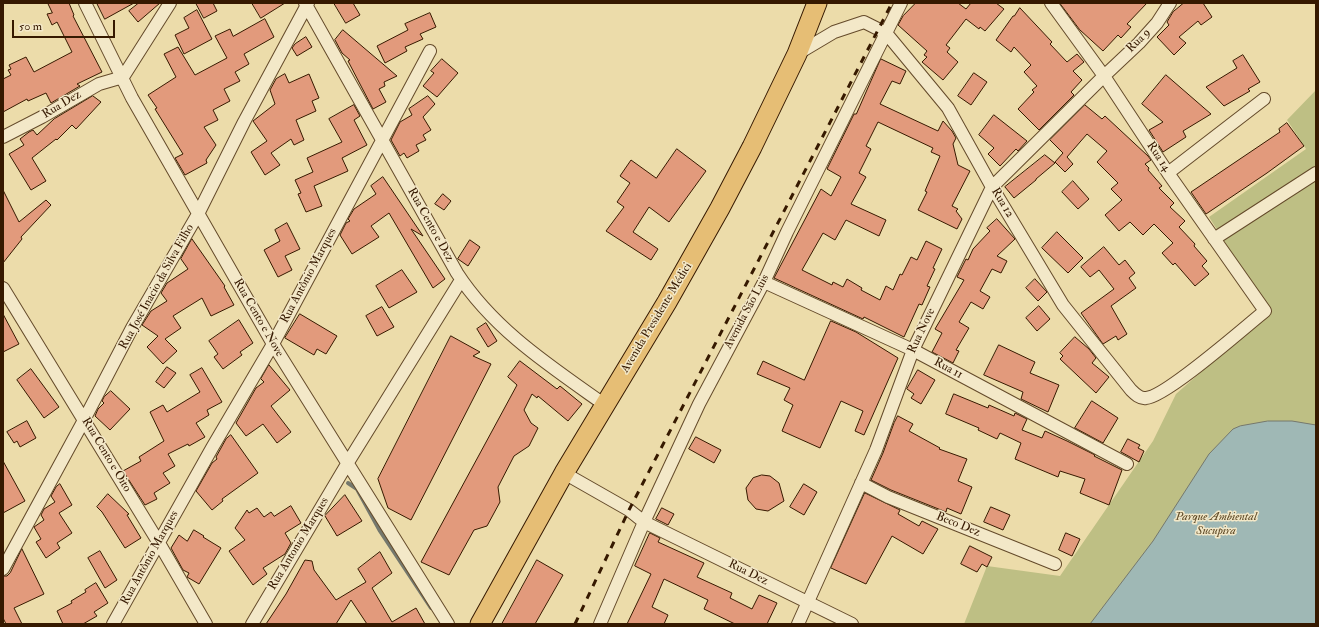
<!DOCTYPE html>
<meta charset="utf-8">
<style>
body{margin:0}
#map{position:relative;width:1319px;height:627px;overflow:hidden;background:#ecdcaa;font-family:"IM FELL Double Pica",serif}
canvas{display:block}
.frame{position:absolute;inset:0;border:4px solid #361900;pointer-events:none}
.scale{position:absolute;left:12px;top:20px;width:103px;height:18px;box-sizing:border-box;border:2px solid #361900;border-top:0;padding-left:5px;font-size:12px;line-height:14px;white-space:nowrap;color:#361900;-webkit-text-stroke:3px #f3e8c8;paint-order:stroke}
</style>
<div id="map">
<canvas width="1319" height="627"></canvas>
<div class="frame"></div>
<div class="scale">50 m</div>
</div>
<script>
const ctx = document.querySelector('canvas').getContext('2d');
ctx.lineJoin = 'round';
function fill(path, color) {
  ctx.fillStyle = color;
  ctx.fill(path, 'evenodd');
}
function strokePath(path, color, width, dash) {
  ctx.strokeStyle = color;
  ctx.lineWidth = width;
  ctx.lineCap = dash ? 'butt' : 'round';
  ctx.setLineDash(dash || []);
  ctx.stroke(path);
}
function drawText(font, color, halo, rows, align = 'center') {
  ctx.font = font + ' "IM FELL Double Pica",serif';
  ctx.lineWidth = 3;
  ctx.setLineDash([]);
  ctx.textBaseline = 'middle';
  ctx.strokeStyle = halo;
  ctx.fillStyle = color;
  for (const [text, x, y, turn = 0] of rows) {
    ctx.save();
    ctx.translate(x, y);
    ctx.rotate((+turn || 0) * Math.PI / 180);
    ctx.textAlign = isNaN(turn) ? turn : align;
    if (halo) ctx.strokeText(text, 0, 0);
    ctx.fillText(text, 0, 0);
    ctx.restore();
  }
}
fill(new Path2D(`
 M1316 90V624H964L987 566 1060 576 1153 441 1176 394 1269 312 1209 217 1306 149 1287 120Z`), '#bebf84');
const water = new Path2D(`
 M1268 421H1292L1316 425V624H1090L1153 541 1209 454 1233 429 1240 426Z`);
fill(water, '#9fb8b5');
strokePath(water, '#75786d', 1);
strokePath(new Path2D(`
 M348 483 357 489 380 531 431 608`), '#75786d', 4);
const building = new Path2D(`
 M48 3H69L74 15 73 16 102 72 77 84 80 86 51 103 46 93 28 101 27 99 3 112V79L11 75 8 70 11 69 9 65 26 57 34 72 72 52 57 22 52 25 47 14 52 13Z
 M97 3H134L105 19Z
 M139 3H160L138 22 129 11Z
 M196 3H213L217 11 204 18Z
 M252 3H285L261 18Z
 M334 3H353L360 15 346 23Z
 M916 3H958L966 9 971 3H996L1004 9 985 31 980 27 979 29 966 19 946 45 950 48 947 52 958 62 943 80 922 62 927 57 924 55 927 51 898 25 903 16Z
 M1060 3H1147L1127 24 1131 27 1121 38 1118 35 1103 51 1080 30Z
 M1184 3H1203L1212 17 1201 25 1198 21 1179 37 1186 43 1174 55 1157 37 1169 25 1167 22 1173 12Z
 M1020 8 1052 42 1050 44 1067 62 1077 54 1084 62 1073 71 1082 80 1071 92 1074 95 1039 130 1018 109 1034 92 1032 90 1037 86 1024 72 1031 65 1014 47 1011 52 996 40 1013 16H1014Z
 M197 10 212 39 184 54 175 35 189 28 184 18Z
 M430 13 436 27 420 34 423 39 405 47 407 51 385 63 377 46 408 30 405 24Z
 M265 19 274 37 244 54 249 64 235 72 240 81 224 89 230 101 213 110 218 120 204 127 216 145 206 160 207 163 185 175 175 158 183 154 155 109 157 108 148 95 176 77 164 54 178 47 195 75 227 58 215 36 230 29 233 36Z
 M343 30 397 76 384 82 385 86 379 89 386 102 373 109 348 61 350 60 342 53 335 40Z
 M306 37 312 47 297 56 292 48 295 44Z
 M1243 55 1260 82 1248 89 1250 91 1224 106 1206 87 1237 68 1233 61Z
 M442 59 458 73 437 97 423 86 434 73 431 71Z
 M881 59 906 71 900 84 892 81 880 104 938 131 943 121 952 131 956 138 953 144 958 165 970 171 952 206 958 209 956 211 962 219 957 229 918 210 927 192 925 191 940 156 931 152 933 148 878 122 866 146 871 149 859 173 866 177 851 204 886 220 879 236 846 220 835 240 823 233 802 270 832 285 833 282 843 287 847 279 862 288 861 290 880 300 886 286 893 290 900 274 902 275 911 257 917 260 926 241 942 249 933 268 935 269 927 286 930 287 922 305 919 304 904 337 864 317 863 319 774 278 821 189 831 196 841 177 827 169 854 114H856Z
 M974 73 987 82 971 105 958 96Z
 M285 74 289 83 309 74 319 98 312 101 316 111 296 120 304 140 294 145 291 139 271 153 280 165 265 175 251 152 267 141 253 121 275 104 270 90 276 79Z
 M1166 75 1211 114 1183 131 1186 137 1163 152 1149 130 1163 122 1142 104Z
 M93 96 101 102 76 129 72 125 57 140 56 139 32 158 46 181 31 190 9 154 24 145 20 139 29 132 33 130 37 135 54 119Z
 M428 96 435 104 423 117 431 130 423 135 426 140 416 145 419 151 407 158 404 153 400 156 391 140 400 122 412 115 409 109Z
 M354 105 360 116 354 120 367 145 342 158 348 171 314 186 322 206 306 212 298 194 301 193 295 180 313 172 307 158 342 142 329 119Z
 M1085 105 1102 119 1105 116 1148 156 1151 160 1145 164 1149 168 1148 170 1162 186 1159 188 1174 203 1170 207 1185 221 1179 227 1195 244 1194 246 1207 261 1202 266 1209 274 1195 286 1175 263 1173 265 1162 253 1173 243 1154 224 1143 235 1130 222 1119 231 1105 215 1122 200 1111 189 1118 183 1097 162 1107 151 1087 134 1067 157 1073 164 1065 172 1055 162 1063 153 1050 140Z
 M994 115 1027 141 1018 151 1016 149 1000 166 988 154 994 148 979 135Z
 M1287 123 1304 146 1267 173 1206 214 1191 192 1280 132 1279 129Z
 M677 149 706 171 669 222 649 207 633 232 658 249 651 260 606 231 624 207 617 202 630 183 620 176 631 160 656 178Z
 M1045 155 1055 163 1036 179V180L1014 198 1005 187Z
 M383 177 423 236 411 229 445 279 433 288 389 213 371 226 379 237 352 254 340 235 346 223 350 221 348 219 354 209 376 194 371 186Z
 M1073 181 1089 199 1078 209 1062 192Z
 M3 190 19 222 46 200 51 205 21 237 22 239 3 263Z
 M443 194 451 201 444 210 435 204Z
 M997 219 1015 239 997 256 1007 261 1001 273 992 269 980 291 990 297 983 309 971 302 959 322 969 328 956 350 959 351 953 363 932 352 942 333 935 329 964 280 957 277 966 259 968 260 973 249 990 231 987 228Z
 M287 223 300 249 285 256 292 270 278 277 264 250 280 241 275 230Z
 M1057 232 1083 258 1068 273 1042 248Z
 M192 239 225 286 224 287 234 305 211 316 202 298 173 316 181 328 165 339 177 351 163 364 147 347 158 336 142 325 151 311 167 301 161 293 167 283 188 269 181 259Z
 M470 240 480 247 468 266 458 259Z
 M1104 247 1119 265 1125 260 1135 273 1129 278 1136 288 1111 306 1127 334 1118 340 1116 336 1103 344 1081 313 1114 289 1099 270 1090 277 1081 267Z
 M402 270 417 292 389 308 376 286Z
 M1035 279 1047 292 1038 301 1026 288Z
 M1039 306 1050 319 1037 331 1026 318Z
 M382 307 394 327 377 336 366 316Z
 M3 314 19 344 3 352Z
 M300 314 337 336 326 354 317 349 314 355 285 338Z
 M239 320 253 343 240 352 242 355 223 369 214 357 218 354 209 341Z
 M831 321 856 332 898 358 864 435 855 431 863 411 841 401 820 448 782 431 793 405 784 400 790 388 757 374 763 361 804 380Z
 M486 323 497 341 488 347 477 329Z
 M451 336 480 352 473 356 491 364 411 520 388 508 378 479Z
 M1075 337 1089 349 1096 358 1092 363 1109 377 1096 393 1060 359 1063 356 1060 353Z
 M999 345 1035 362 1030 373 1059 385 1048 412 1021 399 1023 392 984 375Z
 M520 361 557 389 560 386 582 404 568 421 538 396 537 398 532 394 524 410 531 423 538 428 529 446 514 456 498 487 500 502 487 526 474 530 449 575 421 562 517 385 508 377Z
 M269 365 290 390 271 406 291 432 277 443 263 424 246 436 236 423 256 388 264 382 261 379Z
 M167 367 176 373 164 388 156 382Z
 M202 368 222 402 207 410 209 415 196 423 205 437 189 446 188 444 168 454 175 466 163 473 170 483 154 493 157 499 145 505 123 471 141 461 139 457 164 441 150 412 163 405 167 412 200 392 190 375Z
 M31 369 59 407 44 418 17 380Z
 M918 370 935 380 921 404 911 398 914 394 907 389Z
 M111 391 130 409 110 430 95 416 98 409 104 403 102 401 104 397Z
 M954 394 988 408 989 405 1014 416 1015 413 1027 419 1022 430 1042 438 1045 431 1067 441 1095 455 1094 456 1122 470 1109 505 1080 493 1085 479 1060 471 1058 477 1015 459 1021 443 1000 433 997 439 978 430 979 428 946 414Z
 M1092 401 1118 418 1103 443 1075 428Z
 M898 416 913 424 909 431 940 448 939 449 967 459 958 481 972 487 961 514 947 508 946 512 891 490 871 480 883 453 894 423Z
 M27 421 36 438 20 447 17 441 14 443 7 432Z
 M231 435 258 473 222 499 223 501 212 510 196 491 212 463 217 459 216 457 226 439Z
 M696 437 721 450 714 463 689 449Z
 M1128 439 1140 445 1138 448 1144 451 1139 462 1121 452Z
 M3 461 25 501 3 513Z
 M762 475 770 476 779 483 784 501 768 511 756 509 748 500 746 488 753 478Z
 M60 484 72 505 59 513 72 533 57 543 60 548 46 558 36 542 41 539 34 527 44 520 41 515 44 509 55 502 51 496 56 487Z
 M804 484 817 492 804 515 790 507Z
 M865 493 900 510 898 514 919 526 922 521 938 529 923 554 892 536 866 584 831 568Z
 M108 494 129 514 127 515 141 538 125 548 102 512 97 507Z
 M345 495 362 521 337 536 325 516Z
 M291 506 301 523 285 533 291 543 285 554 263 568 267 574 253 585 229 551 245 540 235 528 247 510 249 513 257 508 264 517 271 512 274 516Z
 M991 507 1010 515 1003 530 984 522Z
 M662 508 674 514 668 525 656 519Z
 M194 530 204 536 203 537 221 548 199 584 187 577 189 573 183 570 171 548 179 535 187 541Z
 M650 533 660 538 658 542 704 563 697 577 732 593 730 598 752 609 759 595 777 603 767 624H735L704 609 708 600 664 579 652 607 668 615 664 624H627L651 574 635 566Z
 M1066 533 1080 539 1072 556 1059 550Z
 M970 546 992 557 987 567 982 564 977 572 961 564Z
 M22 549 44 594 14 608 22 624H6L3 618V576H7L10 573Z
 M100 551 117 580 105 588 88 558Z
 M380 552 392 573 372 588 392 622 416 608 425 624H367L351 600 336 624H266L286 594 305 560 312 561 314 570 336 600 366 582 358 569Z
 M537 560 563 575 535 624H502Z
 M96 583 108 603 94 612 97 616 83 624H63L57 611 72 603 71 601 86 592 85 590Z`);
fill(building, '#e29a7c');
strokePath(building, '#361900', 1);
const minor = new Path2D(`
 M85 3 132 98 273 344 448 624
 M305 3 457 273C494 330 550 366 605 405
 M797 54 834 32 864 22 886 33 948 108 992 187 1063 305 1131 390C1135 394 1140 399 1146 398 1166 397 1245 327 1265 311L1168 173 1104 76 1051 3
 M3 137 42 117 99 84 123 77 170 3
 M1168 173 1264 99
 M1214 239 1316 173
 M764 282 913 350 1127 464
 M3 288 159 543 206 624
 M564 473 629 510 644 522 852 624
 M861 483 888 497 1055 564
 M3 569 84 420 132 328 198 214 244 122 308 3
 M113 624 212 448 273 344 430 51
 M252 624 347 464 461 280
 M600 624 644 522 699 404 764 282 787 232 901 3
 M798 624 876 450 913 350 992 187 1104 76 1139 43 1157 23 1170 3`);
const primary = new Path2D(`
 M480 624 564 473 667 302 720 208 752 147 797 54 817 3`);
strokePath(minor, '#644a2a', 14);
strokePath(primary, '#361900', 21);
strokePath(minor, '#f3e8c8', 12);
strokePath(primary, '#e6be75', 19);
strokePath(new Path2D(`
 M575 624 629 510 892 3`), '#361900', 3, [7, 7]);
drawText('12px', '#361900', '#f3e8c8', [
 ["Rua 9",1139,41,-45],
 ["Rua Dez",62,105,-31],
 ["Rua 14",1158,157,56],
 ["Rua 12",1002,203,59],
 ["Rua Cento e Dez",430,225,61],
 ["Rua Antônio Marques",309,276,-62],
 ["Rua José Inacio da Silva Filho",157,287,-61],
 ["Avenida São Luis",747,312,-62],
 ["Rua Cento e Nove",258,318,60],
 ["Avenida Presidente Médici",657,318,-59],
 ["Rua Nove",922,331,-65],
 ["Rua 11",948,369,28],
 ["Rua Cento e Oito",106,455,59],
 ["Beco Dez",958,525,22],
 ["Rua Antonio Marques",299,544,-59],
 ["Rua Antônio Marques",150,558,-61],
 ["Rua Dez",748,573,26]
]);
drawText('italic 12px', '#5f4b28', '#f3e8c8', [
 ["Parque Ambiental",1216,517],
 ["Sucupira",1216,531]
]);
</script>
